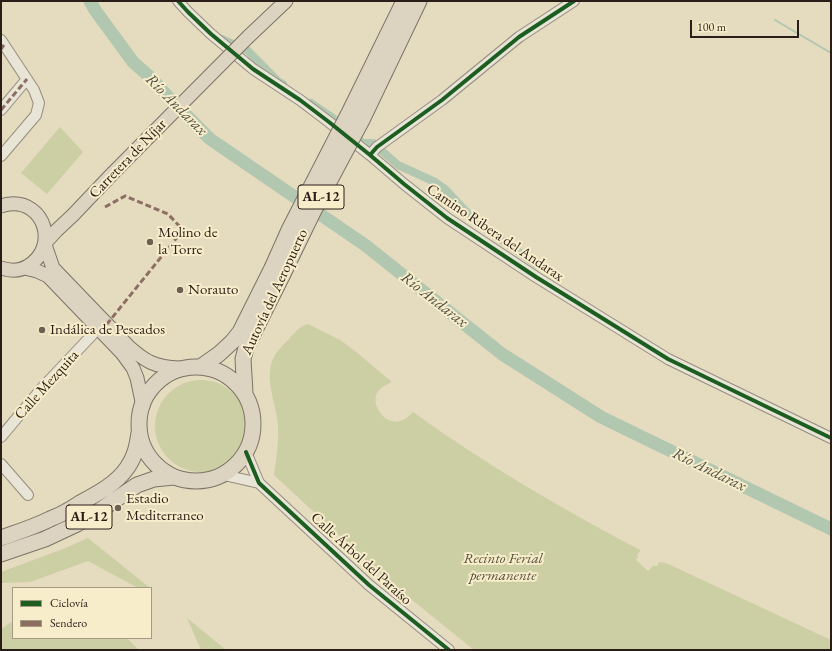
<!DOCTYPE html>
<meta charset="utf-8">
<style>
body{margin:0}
#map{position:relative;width:832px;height:651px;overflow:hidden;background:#e5dbbf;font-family:"EB Garamond",serif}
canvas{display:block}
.frame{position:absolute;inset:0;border:2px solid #2b1e18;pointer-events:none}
.legend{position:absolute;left:12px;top:587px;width:140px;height:52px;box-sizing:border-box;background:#f8edcb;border:1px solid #a69a83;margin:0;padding:5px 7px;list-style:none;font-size:12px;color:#2b1e18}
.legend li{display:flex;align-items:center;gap:8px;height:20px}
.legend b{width:20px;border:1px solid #a69a83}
.scale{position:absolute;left:690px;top:20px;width:109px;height:18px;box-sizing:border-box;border:2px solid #2b1e18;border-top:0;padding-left:5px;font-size:12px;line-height:14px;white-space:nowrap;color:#2b1e18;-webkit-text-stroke:3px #f8edcb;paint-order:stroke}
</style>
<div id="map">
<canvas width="832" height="651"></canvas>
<div class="frame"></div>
<ul class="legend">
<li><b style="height:5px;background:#1b5e20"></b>Ciclovía</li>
<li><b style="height:5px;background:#8d6e63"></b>Sendero</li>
</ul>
<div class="scale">100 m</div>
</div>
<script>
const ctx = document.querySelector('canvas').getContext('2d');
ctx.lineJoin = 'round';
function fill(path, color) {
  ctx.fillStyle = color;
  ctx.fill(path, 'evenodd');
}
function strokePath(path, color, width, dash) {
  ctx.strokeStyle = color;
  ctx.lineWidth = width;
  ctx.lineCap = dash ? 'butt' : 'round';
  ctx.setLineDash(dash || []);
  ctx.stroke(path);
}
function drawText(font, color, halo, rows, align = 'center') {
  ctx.font = font + ' "EB Garamond",serif';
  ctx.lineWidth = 4;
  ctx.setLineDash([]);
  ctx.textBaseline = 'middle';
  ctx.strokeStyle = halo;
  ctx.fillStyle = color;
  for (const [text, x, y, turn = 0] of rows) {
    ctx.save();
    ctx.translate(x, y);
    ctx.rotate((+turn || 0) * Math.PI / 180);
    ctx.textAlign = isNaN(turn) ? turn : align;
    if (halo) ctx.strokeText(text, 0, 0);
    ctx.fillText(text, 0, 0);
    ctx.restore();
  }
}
fill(new Path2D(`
 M60 127 83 152 47 194 21 173Z
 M308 324 340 340 355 351 392 382C388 384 383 386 379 390 368 403 385 426 400 421 405 420 409 416 413 412 485 464 562 509 640 550V551L637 555 638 557 636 560 648 571 653 566H657L659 562 666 563 831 640V650H474L385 578 274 475C276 459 279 443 278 427 277 403 262 377 275 355 279 349 284 344 289 339 294 333 300 326 308 324Z
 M155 426a46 46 0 1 1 92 0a46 46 0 1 1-92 0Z
 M88 538 150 588H138L88 561 30 582 1 583V572L63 549Z
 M187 618 226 650H201Z
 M13 621V638H127L139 650H1V629Z`), '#cccea4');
strokePath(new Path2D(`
 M775 20 831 53`), '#b2c7b0', 2);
strokePath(new Path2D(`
 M219 38 247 50 279 82 283 84
 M311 103 336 120 344 127
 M356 137 363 143H373
 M382 151 398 165 435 182 445 189 475 221 537 265`), '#b2c7b0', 8);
strokePath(new Path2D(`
 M90 1 95 10 133 62 151 78 170 99 210 139 365 245 502 354 601 417 831 529`), '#b2c7b0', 13);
const minor = new Path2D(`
 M178 1 188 12 211 34 253 69 300 100 329 122 370 155 404 184 447 218 536 277 668 359 831 438
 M1 40 34 90 39 103 36 115 1 156
 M1 110 27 79
 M370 155 377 147 442 100 519 37 574 1
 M1 437 42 388 93 334
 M246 452 259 483 369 585 449 650
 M1 464 28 495
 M224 475 259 483`);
const major = new Path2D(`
 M248 37 286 1
 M1 206C4 205 7 204 10 204 45 201 59 247 28 266 20 271 10 271 1 268
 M45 243 57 230 73 215 113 173
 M45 245 53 268 128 346C146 362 155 367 179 368
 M25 268 37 271 48 276 122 353 133 368 137 378 143 406`);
const highway = new Path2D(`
 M348 115 404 1
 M362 120 419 1
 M202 366 219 354 232 342 240 332 272 268
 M139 424a57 57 0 1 1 114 0a57 57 0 1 1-114 0Z
 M245 393 243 359 246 348 282 276
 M1 538C18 532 34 527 50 519 61 515 71 509 80 503 97 494 116 484 127 468 135 457 137 446 139 433
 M1 554 45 539 77 524 99 511 137 485 154 479 174 477`);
strokePath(minor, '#958d7e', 12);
strokePath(major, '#7b7466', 15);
strokePath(highway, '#7b7466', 17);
strokePath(minor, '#e8e4d6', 10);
strokePath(major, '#dcd4c1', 13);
strokePath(highway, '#dcd4c1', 15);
const majorBridge = new Path2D(`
 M113 173 248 37`);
const highwayBridge = new Path2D(`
 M272 268 289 230 348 115
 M282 276 313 212 362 120`);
strokePath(majorBridge, '#7b7466', 15, []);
strokePath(highwayBridge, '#7b7466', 17, []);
strokePath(majorBridge, '#dcd4c1', 13);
strokePath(highwayBridge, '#dcd4c1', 15);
strokePath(new Path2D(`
 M1 49 4 45
 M1 110 27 79
 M105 207 125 196 168 214 183 230 107 324`), '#8d6e63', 3, [6, 3]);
strokePath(new Path2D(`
 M178 1 188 12 211 34 253 69 300 100 329 122 370 155 404 184 447 218 536 277 668 359 831 438
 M370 155 377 147 442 100 519 37 574 1
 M246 452 259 483 369 585 449 650`), '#1b5e20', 4);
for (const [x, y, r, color] of [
 [150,242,4,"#6c6052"],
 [180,290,4,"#6c6052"],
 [42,330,4,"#6c6052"],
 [118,508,4,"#6c6052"]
]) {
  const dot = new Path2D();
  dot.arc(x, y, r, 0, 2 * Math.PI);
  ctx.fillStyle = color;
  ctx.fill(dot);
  strokePath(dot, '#f8edcb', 1.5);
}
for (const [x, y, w] of [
 [321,197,46],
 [89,517,46]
]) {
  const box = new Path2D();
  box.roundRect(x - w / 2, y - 12, w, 24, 3);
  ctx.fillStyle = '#f8edcb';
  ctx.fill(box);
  strokePath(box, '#2b1e18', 1);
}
drawText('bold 14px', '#2b1e18', null, [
 ["AL-12",321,197],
 ["AL-12",89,517]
]);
drawText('15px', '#2b1e18', '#f8edcb', [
 ["Carretera de Níjar",128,159,-46],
 ["Camino Ribera del Andarax",495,233,34],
 ["Autovía del Aeropuerto",275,292,-65],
 ["Calle Mezquita",47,385,-48],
 ["Calle Árbol del Paraíso",361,559,42]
]);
drawText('15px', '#2b1e18', '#f8edcb', [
 ["Molino de",158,233],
 ["la Torre",158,250],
 ["Norauto",188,290],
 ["Indálica de Pescados",50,330],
 ["Estadio",126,499],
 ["Mediterraneo",126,516]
], 'left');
drawText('italic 15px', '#55503b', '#f8edcb', [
 ["Recinto Ferial",503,559],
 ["permanente",503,576]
]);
drawText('italic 16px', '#4d4e44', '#f8edcb', [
 ["Río Andarax",176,105,45],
 ["Río Andarax",434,300,38],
 ["Río Andarax",709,470,26]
]);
</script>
